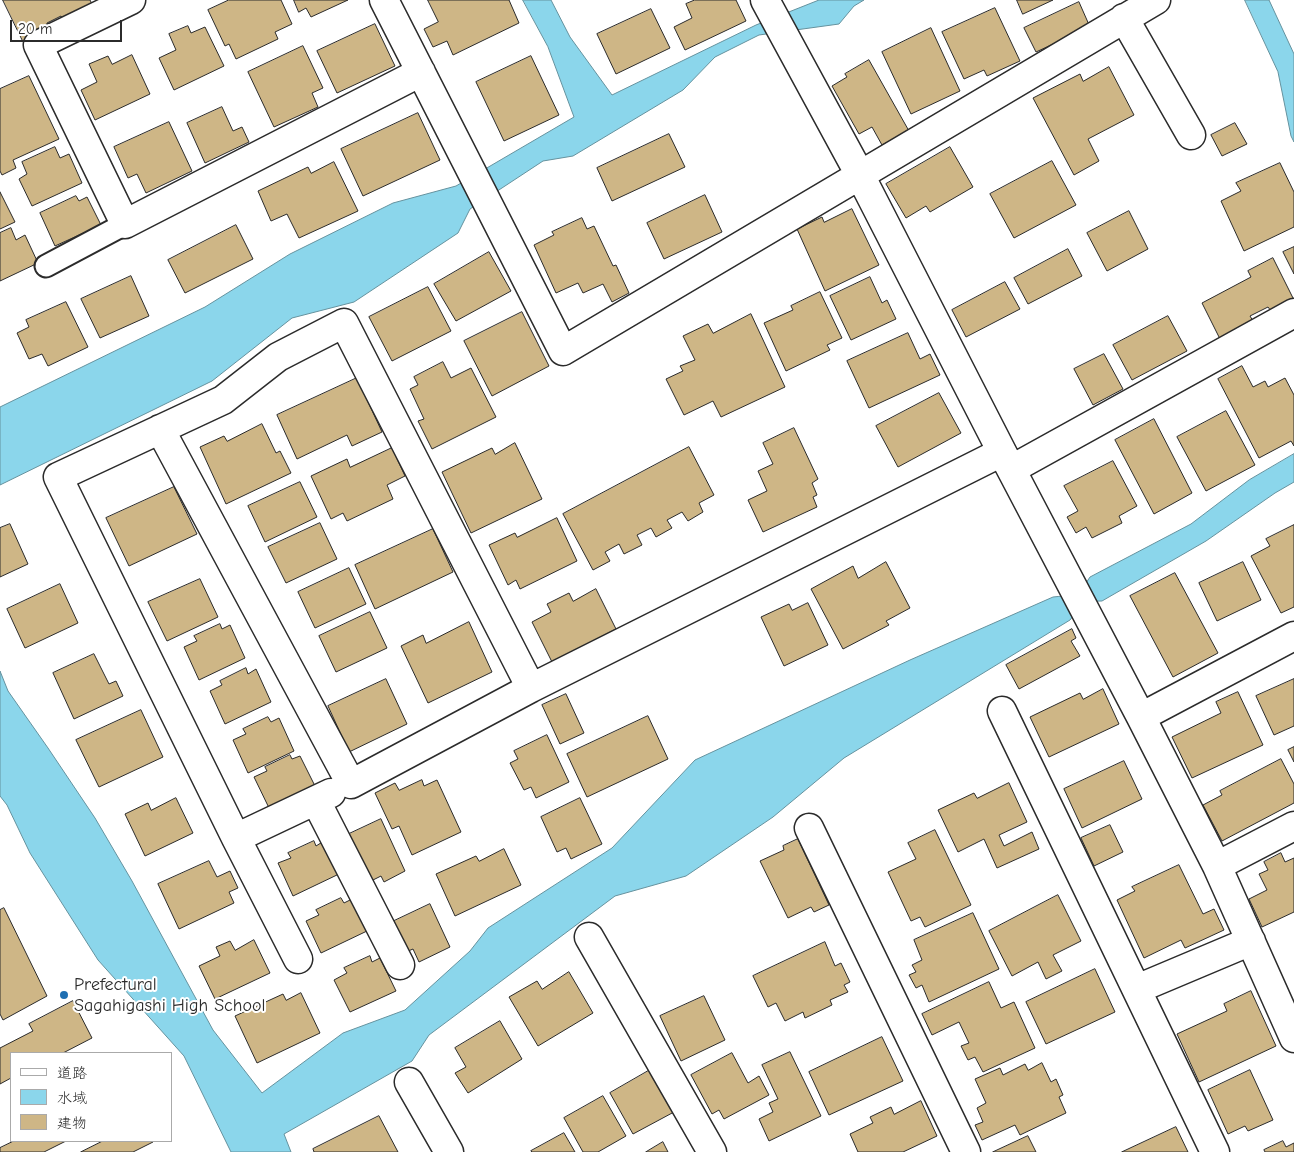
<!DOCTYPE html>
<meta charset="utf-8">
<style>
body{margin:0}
#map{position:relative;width:1294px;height:1152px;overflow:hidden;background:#fff;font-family:"Comic Neue","Klee One",sans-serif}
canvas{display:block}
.legend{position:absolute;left:10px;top:1052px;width:162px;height:90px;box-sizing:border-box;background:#fff;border:1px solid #aaa;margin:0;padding:6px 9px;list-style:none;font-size:15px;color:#2b2b2b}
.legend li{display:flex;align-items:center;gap:10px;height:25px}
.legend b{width:25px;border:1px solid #aaa}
.scale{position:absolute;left:10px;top:20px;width:112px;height:22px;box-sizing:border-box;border:2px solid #2b2b2b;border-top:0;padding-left:6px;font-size:15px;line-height:18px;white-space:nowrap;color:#2b2b2b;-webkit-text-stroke:4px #fff;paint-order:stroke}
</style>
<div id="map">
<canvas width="1294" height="1152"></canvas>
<ul class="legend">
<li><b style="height:6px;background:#fff"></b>道路</li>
<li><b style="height:14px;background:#8bd6eb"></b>水域</li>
<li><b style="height:14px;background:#ceb686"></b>建物</li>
</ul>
<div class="scale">20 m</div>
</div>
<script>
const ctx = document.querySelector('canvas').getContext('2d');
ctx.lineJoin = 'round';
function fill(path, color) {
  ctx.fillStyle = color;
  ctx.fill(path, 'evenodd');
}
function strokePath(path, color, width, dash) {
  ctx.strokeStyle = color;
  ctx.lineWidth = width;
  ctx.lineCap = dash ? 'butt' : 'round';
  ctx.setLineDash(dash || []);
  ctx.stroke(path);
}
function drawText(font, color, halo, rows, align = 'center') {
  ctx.font = font + ' "Comic Neue",sans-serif';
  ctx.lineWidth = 4;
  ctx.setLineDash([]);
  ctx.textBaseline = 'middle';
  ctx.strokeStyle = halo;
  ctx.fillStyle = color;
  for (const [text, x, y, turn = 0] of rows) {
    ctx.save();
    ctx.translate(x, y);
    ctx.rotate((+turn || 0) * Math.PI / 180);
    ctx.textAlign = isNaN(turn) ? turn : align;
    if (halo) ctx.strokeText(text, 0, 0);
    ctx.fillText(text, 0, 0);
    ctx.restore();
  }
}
const water = new Path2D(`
 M523 0H551L570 37 612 95 756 25 819 0H864L854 6 839 24 759 35 715 57 683 90 573 156 543 161 470 209 458 233 354 302 292 318 212 381 0 485V407L205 307 290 254 393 203 456 186 574 117 548 47Z
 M1245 0H1269L1294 54V142L1291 136 1278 72Z
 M1294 454V482L1275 493 1206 541 1102 601C1089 600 1077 610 1070 620L844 758 773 817 686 876 615 896 429 1035 412 1061 284 1134 291 1152H231L184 1056 98 960 30 853 7 805 0 796V671L8 691 48 748 95 818 132 881 213 1030 262 1093 343 1033 405 1010 470 951 488 928 612 848 695 760 910 660 1053 597C1069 596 1082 591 1090 577L1191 524 1249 480Z`);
fill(water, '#8bd6eb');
strokePath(water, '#65929e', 1);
const building = new Path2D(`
 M3 0H90L93 6 63 20 61 16 47 23 49 29 23 41Z
 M229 0H281L292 24 275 32 278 39 236 59 229 44 225 46 208 10Z
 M294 0H348L311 17 306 8 299 12Z
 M428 0H509L519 23 453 55 447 41 433 47 424 29 438 22Z
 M695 0H736L746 21 685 50 674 27 692 18 686 4Z
 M1017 0H1053L1023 14Z
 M1079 2 1090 27 1036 52 1024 28Z
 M995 8 1020 61 987 76 984 70 964 79 942 32Z
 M651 9 670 48 616 74 597 34Z
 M375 24 395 66 337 93 317 51Z
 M188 26 191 33 205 27 224 66 174 90 159 58 176 50 169 34Z
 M931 28 960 91 911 114 882 52Z
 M303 46 323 88 312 93 318 107 274 127 248 72Z
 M132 55 150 94 95 120 81 90 97 82 89 64 108 56 112 64Z
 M531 56 559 115 504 141 476 82Z
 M869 60 909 131 882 145 872 127 859 134 832 86 847 77 845 74Z
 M1109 67 1134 115 1088 139 1099 161 1074 175 1033 98 1080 74 1083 81Z
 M29 76 59 139 13 160 16 168 2 175 0 171V89Z
 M222 107 233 131 242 127 249 142 205 163 187 123Z
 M418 113 440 160 363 196 341 149Z
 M169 122 192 171 146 193 137 174 128 178 114 147Z
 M1235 123 1247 144 1222 156 1211 135Z
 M669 134 685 167 612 201 597 168Z
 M55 147 60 158 69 154 82 183 32 206 19 179 27 174 22 162Z
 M950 147 973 187 930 212 926 206 906 218 886 184Z
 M1052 161 1076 205 1014 238 990 194Z
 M334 162 358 211 299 238 287 214 271 221 258 191 308 167 311 173Z
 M1280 163 1294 192V227L1244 251 1221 201 1241 191 1236 183Z
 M0 192 15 222 0 229Z
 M705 195 722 232 664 259 647 223Z
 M76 196 79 201 87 197 101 225 55 246 40 213Z
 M852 209 879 265 825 291 797 229 822 217 824 222Z
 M1129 211 1148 249 1107 271 1087 233Z
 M582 218 587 229 594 226 613 266 616 265 629 293 612 302 603 284 583 293 578 283 556 293 534 245 554 235 552 232Z
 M236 225 253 259 185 293 168 260Z
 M11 228 16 240 25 235 38 263 0 281V233Z
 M1294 247V274L1283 252Z
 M1068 249 1082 276 1028 304 1014 278Z
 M489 252 511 291 456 321 434 284Z
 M1273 258 1294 300 1271 311 1268 307 1250 316 1253 321 1220 339 1202 303 1251 277 1248 271Z
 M131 276 149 316 100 338 81 299Z
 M870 277 882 303 887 300 896 319 851 340 830 296Z
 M1005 282 1020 309 966 337 952 310Z
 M428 287 451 331 392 361 369 317Z
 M820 292 842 338 827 345 830 350 786 371 764 323 793 310 791 306Z
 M66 302 88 347 48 366 42 354 29 359 17 333 29 327 26 320Z
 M522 312 549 366 492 396 464 341Z
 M751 314 785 387 721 417 713 401 684 415 666 379 683 371 680 366 695 360 683 336 708 324 713 333Z
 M1168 316 1187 351 1132 380 1113 345Z
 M908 333 920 359 930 354 940 375 869 408 847 361Z
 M1104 354 1123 389 1093 405 1074 369Z
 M443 362 451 378 471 368 496 417 432 449 418 421 424 419 410 389 418 385 414 377Z
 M1242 366 1253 387 1265 381 1268 387 1285 378 1294 395V446L1291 441 1259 458 1218 379Z
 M357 378 382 432 352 446 347 435 297 459 277 415Z
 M939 393 961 433 898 467 876 426Z
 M1226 411 1255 465 1206 491 1177 437Z
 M1154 419 1192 493 1154 514 1115 440Z
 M262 424 276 453 280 451 291 473 226 504 200 447 224 436 227 441Z
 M794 428 818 479 812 483 817 495 813 497 817 507 763 532 748 500 767 491 758 471 773 464 763 443Z
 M515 443 542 499 471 533 442 472 492 448 495 454Z
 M689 447 714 495 699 503 703 512 688 521 682 512 667 520 672 528 656 537 651 528 637 535 642 545 624 554 619 544 605 552 610 561 593 570 563 514Z
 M392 448 405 476 387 485 393 499 347 521 343 513 331 519 311 476 347 459 350 467Z
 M1113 461 1137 506 1119 516 1122 523 1092 538 1086 527 1076 533 1067 517 1078 511 1064 486Z
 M300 482 317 517 265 542 248 506Z
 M174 487 197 534 129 566 106 518Z
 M557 518 577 561 520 589 516 580 508 585 489 545 515 533 517 537Z
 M320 523 337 559 286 583 268 547Z
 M10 524 28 564 0 577V528Z
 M1294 525V607L1281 613 1251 556 1270 546 1266 539Z
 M433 529 453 572 375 609 355 565Z
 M886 562 910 608 886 621 889 625 843 649 811 589 853 566 858 578Z
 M1243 562 1261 600 1217 621 1199 583Z
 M349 568 366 604 315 628 298 592Z
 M1175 573 1218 653 1173 677 1130 596Z
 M200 579 218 617 167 641 148 602Z
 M60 584 78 623 25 648 7 609Z
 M596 589 616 629 552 662 532 622 551 612 547 604 569 593 573 601Z
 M808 603 828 645 784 666 761 617 789 604 792 610Z
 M370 612 387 648 336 672 319 636Z
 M469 622 492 672 428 703 401 646 423 635 426 643Z
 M220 624 222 629 230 625 245 658 199 680 184 647 197 641 194 636Z
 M1072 629 1076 638 1071 641 1080 656 1019 689 1006 665Z
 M94 654 109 684 116 681 123 696 74 719 53 673Z
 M246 668 248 674 256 669 271 702 225 724 210 691 222 685 220 681Z
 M386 679 407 724 349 752 328 706Z
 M1294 679V726L1274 735 1256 696Z
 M1103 689 1119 724 1049 757 1030 717 1080 693 1083 699Z
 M1238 692 1263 745 1192 778 1172 737 1221 713 1216 702Z
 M566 694 584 733 560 744 542 705Z
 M141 710 163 757 99 787 76 740Z
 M648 716 668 759 587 797 567 754Z
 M268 717 271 722 279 718 294 751 248 773 233 740 246 734 243 729Z
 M547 735 569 782 536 798 531 787 524 790 510 763 518 759 514 751Z
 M1294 747V762L1288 750Z
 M290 755 292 759 300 756 316 788 270 810 254 777 267 771 265 767Z
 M1281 759 1294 784V803L1222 841 1203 805 1222 795 1220 791Z
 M1124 761 1142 799 1082 828 1064 789Z
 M422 780 424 786 437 780 461 832 412 855 399 826 392 829 375 793 395 783 399 790Z
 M1009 783 1027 822 999 835 1004 846 1032 832 1039 849 997 868 984 839 958 852 938 810 974 793 977 798Z
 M176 798 193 833 145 856 125 814 148 803 151 810Z
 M580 798 602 844 571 859 566 848 557 852 541 817Z
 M381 819 405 871 384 882 381 876 371 881 349 834Z
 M1110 825 1123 852 1094 866 1081 838Z
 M935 830 971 905 925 927 920 917 911 921 888 872 916 859 908 843Z
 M798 839 829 905 814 912 811 907 788 918 760 861 784 850 783 846Z
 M314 841 316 846 324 841 339 874 293 896 278 863 291 858 288 853Z
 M504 849 521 885 455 916 436 874 476 856 479 861Z
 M1281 853 1285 862 1294 858V912L1262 927 1249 899 1267 890 1259 874 1268 870 1264 862Z
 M209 861 217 877 230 871 238 888 229 892 234 903 179 929 158 884Z
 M1179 865 1203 914 1214 909 1224 930 1185 948 1181 940 1144 958 1117 900 1135 891 1132 887Z
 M1058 895 1081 941 1053 955 1062 971 1046 979 1038 962 1012 976 989 931Z
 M341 898 344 903 352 899 367 931 321 953 306 921 319 915 316 910Z
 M430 904 450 947 419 962 413 949 406 952 392 922Z
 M4 908 47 996 3 1020 0 1014V910Z
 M973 913 999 969 929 1002 922 985 916 988 909 975 916 972 912 965 922 960 914 940Z
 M254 940 270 973 215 999 199 966 220 956 216 947 230 941 235 950Z
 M825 942 835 966 841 963 850 982 844 985 848 992 830 1000 832 1005 805 1018 803 1012 785 1021 776 1003 768 1007 753 976Z
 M370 956 372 962 380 958 396 991 350 1012 334 980 347 973 344 968Z
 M1095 969 1115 1012 1046 1044 1026 1002Z
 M569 972 593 1013 538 1046 509 997 537 981 542 989Z
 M989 982 1001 1008 1014 1002 1035 1048 983 1072 975 1057 968 1060 961 1046 969 1043 959 1022 932 1035 922 1014Z
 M1251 991 1276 1046 1199 1082 1177 1034 1227 1011 1224 1004Z
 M301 993 320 1033 257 1063 235 1016 283 994 286 1000Z
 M704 996 725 1040 681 1061 660 1016Z
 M73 1001 92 1038 63 1053H11V1078L0 1084V1048L33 1031 29 1024Z
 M500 1021 522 1059 468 1093 455 1073 466 1067 455 1048Z
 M882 1037 903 1081 829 1115 809 1072Z
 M790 1052 821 1116 769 1141 759 1119 773 1112 769 1103 778 1099 762 1065Z
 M732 1053 748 1083 759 1076 769 1095 724 1119 719 1110 712 1114 691 1075Z
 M1042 1063 1051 1082 1056 1079 1063 1095 1059 1097 1066 1113 1020 1135 1015 1125 982 1140 975 1125 983 1122 977 1108 986 1103 975 1079 1000 1068 1003 1075 1025 1064 1028 1070Z
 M650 1070 674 1112 633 1134 610 1093Z
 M1250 1070 1273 1120 1248 1131 1245 1126 1228 1134 1208 1090Z
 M603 1096 626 1136 598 1152H583L564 1118Z
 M921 1101 937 1136 903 1152H858L850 1134 873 1123 870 1117 891 1107 894 1114Z
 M379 1116 398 1152H314L313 1149Z
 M1176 1127 1188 1152H1122Z
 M564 1133 575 1152H532L531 1151Z
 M1028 1136 1036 1152H993Z
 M14 1141H66L44 1152H0V1148Z
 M103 1141H152L153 1142 133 1152H81Z
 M1283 1141 1286 1147 1294 1143V1152H1265L1264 1150Z
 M663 1142 668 1152H646Z`);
fill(building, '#ceb686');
strokePath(building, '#2b2b2b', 1);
const service = new Path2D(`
 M46 266 125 224`);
const minor = new Path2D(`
 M131 0 38 45 125 224 421 72
 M384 0 563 351 1156 0
 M765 0 860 175 1002 452 1141 717 1217 866 1294 1038
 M1124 18 1191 135
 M160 429 351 784 531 688 1002 452
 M1012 469 1294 313
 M1002 711 1215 1152
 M1141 717 1294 636
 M316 801 400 965
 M809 828 966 1152
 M236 838 331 793
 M1217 866 1294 826
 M589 937 712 1152
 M298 959 236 838 58 477 223 400 278 357 344 323 531 688
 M1137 989 1251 941
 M409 1082 449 1152`);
strokePath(service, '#2b2b2b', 25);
strokePath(minor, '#2b2b2b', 31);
strokePath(service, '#fff', 21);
strokePath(minor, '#fff', 28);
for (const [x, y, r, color] of [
 [64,995,5,"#1f6fb2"]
]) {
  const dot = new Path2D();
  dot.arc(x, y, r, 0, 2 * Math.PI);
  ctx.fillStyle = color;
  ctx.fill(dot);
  strokePath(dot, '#fff', 2);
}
drawText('18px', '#2b2b2b', '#fff', [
 ["Prefectural",74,985],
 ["Sagahigashi High School",74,1006]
], 'left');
</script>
